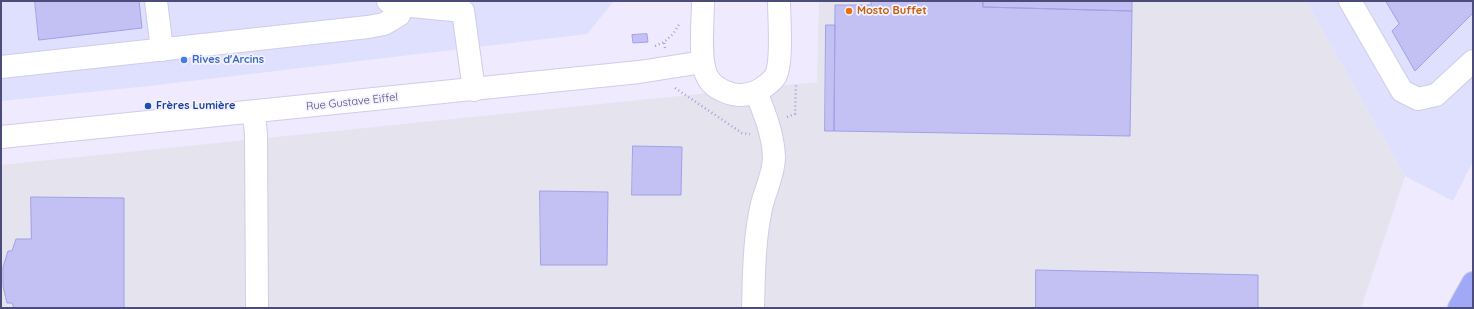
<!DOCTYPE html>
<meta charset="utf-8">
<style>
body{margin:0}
#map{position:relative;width:1474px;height:309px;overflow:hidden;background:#efeafd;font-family:Quicksand,sans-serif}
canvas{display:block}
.frame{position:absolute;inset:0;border:2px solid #4c4c7a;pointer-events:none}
</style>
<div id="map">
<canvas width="1474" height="309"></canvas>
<div class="frame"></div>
</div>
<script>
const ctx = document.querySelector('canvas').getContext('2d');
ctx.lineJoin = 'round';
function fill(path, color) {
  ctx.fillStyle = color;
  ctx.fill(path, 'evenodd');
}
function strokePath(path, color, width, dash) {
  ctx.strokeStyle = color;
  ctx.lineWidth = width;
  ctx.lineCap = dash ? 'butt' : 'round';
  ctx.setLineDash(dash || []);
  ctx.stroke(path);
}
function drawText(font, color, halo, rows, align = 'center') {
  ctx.font = font + ' Quicksand,sans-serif';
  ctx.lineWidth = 3.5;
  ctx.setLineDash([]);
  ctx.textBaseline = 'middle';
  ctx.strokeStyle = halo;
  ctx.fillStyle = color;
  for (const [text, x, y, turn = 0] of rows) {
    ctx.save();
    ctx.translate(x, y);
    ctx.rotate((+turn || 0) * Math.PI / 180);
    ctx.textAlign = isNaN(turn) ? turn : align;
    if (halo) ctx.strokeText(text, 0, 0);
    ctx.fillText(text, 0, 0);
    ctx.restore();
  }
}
fill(new Path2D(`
 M1 1H614L587 34 149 86 1 101Z
 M1306 1H1473V161L1453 201 1405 176Z`), '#dee0fd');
fill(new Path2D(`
 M819 1H1306L1405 176 1361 308H1V165L817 82Z`), '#e4e3ee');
const building = new Path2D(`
 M35 1H139L142 28 39 40Z
 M871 1H983V7L1132 11 1130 136 834 131 835 5H871Z
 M983 1H1132V11L983 7Z
 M1386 1H1473V13L1415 71 1392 31 1399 24Z
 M826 25H835L834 131H825Z
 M647 34 648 42 633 43 632 35Z
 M633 146 682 147 681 195H632Z
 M540 191 608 192 607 265H541Z
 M31 197 124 198V308H14L12 303H7L3 286V267L8 251H12L16 239H31Z
 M1036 270 1258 275V308H1036Z`);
fill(building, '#c3c1f3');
strokePath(building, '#a2a0e7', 1);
const minor = new Path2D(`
 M156 1 162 50
 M388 1 401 5 463 11 474 90
 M703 1C703 21 699 56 706 74 710 85 721 91 732 94 742 96 752 95 761 89 766 86 771 82 775 77 783 64 779 18 779 1
 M1350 1 1402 91 1418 99 1436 95 1473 61
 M1 67 368 27 384 24 399 15 401 5
 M254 112 256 135 257 308
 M1 137 639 72 703 62
 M753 308C754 273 754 238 762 204 766 189 774 173 774 157 773 134 765 114 756 92`);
const highway = new Path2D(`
 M1459 308 1473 283`);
strokePath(minor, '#d0ccea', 24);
strokePath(highway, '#c9c9d7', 24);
strokePath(new Path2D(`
 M655 46 664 42
 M665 48 664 42 673 34 680 23
 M675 88 742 133 750 134
 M787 117 795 114 796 84`), '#a4a3d9', 2.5, [1, 3]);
strokePath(minor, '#fff', 22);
strokePath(highway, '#a0a9f8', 22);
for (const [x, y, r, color] of [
 [849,11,4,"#e8710a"],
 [184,60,4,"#3f7fe0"],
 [148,106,4,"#1a4fb4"]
]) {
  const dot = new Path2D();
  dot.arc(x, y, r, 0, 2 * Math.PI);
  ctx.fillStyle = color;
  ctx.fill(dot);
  strokePath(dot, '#f5f1ff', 1.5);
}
drawText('bold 11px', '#c56008', '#f5f1ff', [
 ["Mosto Buffet",857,11]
], 'left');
drawText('bold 11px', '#366cbe', '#f5f1ff', [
 ["Rives d'Arcins",192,60]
], 'left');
drawText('11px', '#4c4c7a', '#f5f1ff', [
 ["Rue Gustave Eiffel",352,102,-6]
]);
drawText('bold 11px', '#164399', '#f5f1ff', [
 ["Frères Lumière",156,106]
], 'left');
</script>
